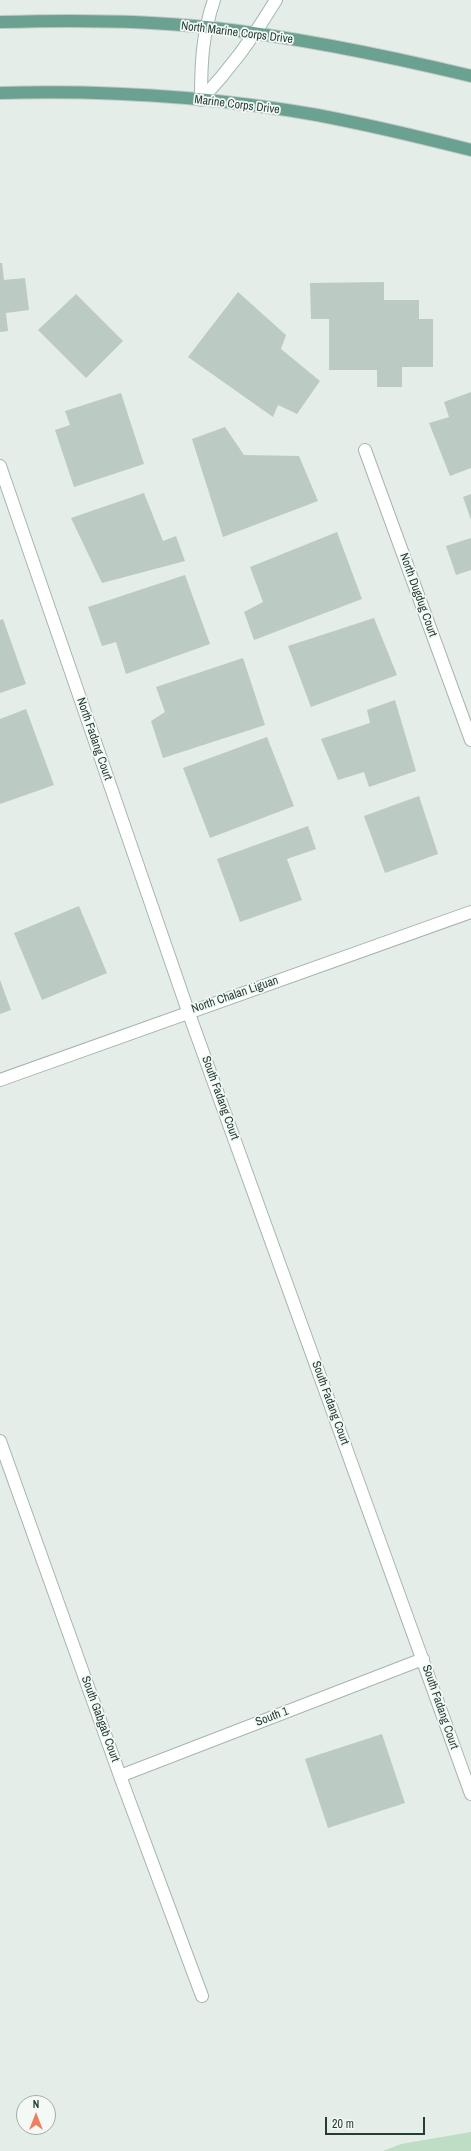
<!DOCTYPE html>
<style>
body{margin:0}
#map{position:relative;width:471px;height:2151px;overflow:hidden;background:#e4ede8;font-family:"Archivo Narrow",sans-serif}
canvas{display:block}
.north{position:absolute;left:16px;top:2095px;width:40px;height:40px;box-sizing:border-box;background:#f4f9f6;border:1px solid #a1aea9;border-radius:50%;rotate:0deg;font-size:11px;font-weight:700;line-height:16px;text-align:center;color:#243e36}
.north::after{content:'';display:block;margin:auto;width:14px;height:18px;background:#ed8061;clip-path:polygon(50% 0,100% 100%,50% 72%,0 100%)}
.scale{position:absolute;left:325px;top:2117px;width:100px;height:18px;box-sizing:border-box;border:2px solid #243e36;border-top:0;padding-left:5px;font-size:12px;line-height:14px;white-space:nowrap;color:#243e36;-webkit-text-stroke:3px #f4f9f6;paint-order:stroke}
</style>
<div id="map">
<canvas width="471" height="2151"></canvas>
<div class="north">N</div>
<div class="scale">20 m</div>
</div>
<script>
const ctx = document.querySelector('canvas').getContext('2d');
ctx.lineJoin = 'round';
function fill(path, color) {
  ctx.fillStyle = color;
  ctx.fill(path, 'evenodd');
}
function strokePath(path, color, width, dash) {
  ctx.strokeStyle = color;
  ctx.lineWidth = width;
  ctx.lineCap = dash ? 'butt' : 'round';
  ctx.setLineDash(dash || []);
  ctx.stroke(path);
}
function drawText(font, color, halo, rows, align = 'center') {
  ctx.font = font + ' "Archivo Narrow",sans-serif';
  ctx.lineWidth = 3.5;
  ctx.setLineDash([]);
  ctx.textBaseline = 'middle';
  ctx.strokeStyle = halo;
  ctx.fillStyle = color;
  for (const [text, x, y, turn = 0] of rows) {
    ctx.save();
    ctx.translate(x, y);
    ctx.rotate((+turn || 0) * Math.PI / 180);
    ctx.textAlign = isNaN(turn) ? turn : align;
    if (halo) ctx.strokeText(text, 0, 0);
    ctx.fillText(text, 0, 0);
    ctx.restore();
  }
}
fill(new Path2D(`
 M471 2132V2151H383L401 2144Z`), '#bdddc5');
fill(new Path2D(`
 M0 263H2L4 280 25 278 29 310 6 313 8 331 0 332Z
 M384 282V300H419V319H433V367H402V387H377V370H329V319H311L310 283Z
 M238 292 286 335 281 349 320 381 297 414 278 405 273 417 188 357Z
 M76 294 123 341 86 378 38 330Z
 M471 392V468L450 476 429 423 449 417 444 402Z
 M121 393 144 464 74 487 55 430 70 425 65 411Z
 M225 427 244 455 299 456 318 501 223 537 192 439Z
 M144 493 163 541 176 536 185 561 102 583 71 518Z
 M471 494V520L463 497Z
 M337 532 362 599 254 640 244 612 263 602 250 567Z
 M471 538V570L456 575 446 546Z
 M185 575 210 644 126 674 116 642 102 646 88 607Z
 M374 618 397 675 311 707 288 646Z
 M3 619 26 684 0 693V620Z
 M243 658 265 725 163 758 151 721 165 712 156 687Z
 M395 700 416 771 369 787 364 772 338 780 321 739 370 723 367 710Z
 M26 709 54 785 0 804V719Z
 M267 737 294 806 210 838 183 768Z
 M419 796 438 854 385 873 364 816Z
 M308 826 316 849 287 859 302 900 240 922 217 859Z
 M79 906 107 973 42 1000 14 933Z
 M0 980 11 1010 0 1014Z
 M382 1734 405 1803 328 1828 305 1759Z`), '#bccac4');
const street = new Path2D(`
 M365 450 471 740
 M0 466 188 1011 471 1794
 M0 1080 471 912
 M0 1441 120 1776 202 1996
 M120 1776 423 1659`);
const secondary = new Path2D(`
 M201 100C230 69 254 37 276 0
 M201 100C201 64 202 35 214 0`);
const primary = new Path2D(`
 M0 22C66 20 140 20 206 27 296 37 384 55 471 76
 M0 93C105 90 214 97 317 115 369 125 420 137 471 150`);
strokePath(street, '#a7b5af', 14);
strokePath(secondary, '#a2b8b0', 14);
strokePath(primary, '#c2c9c7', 14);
strokePath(street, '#fff', 12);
strokePath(secondary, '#fff', 12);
strokePath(primary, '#6aa191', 12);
drawText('12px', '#243e36', '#f4f9f6', [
 ["North Marine Corps Drive",237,33,7],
 ["Marine Corps Drive",237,105,7],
 ["North Dugdug Court",418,595,70],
 ["North Fadang Court",94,739,71],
 ["North Chalan Liguan",235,995,-19],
 ["South Fadang Court",220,1098,70],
 ["South Fadang Court",330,1403,70],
 ["South Fadang Court",440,1707,71],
 ["South 1",272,1717,-21],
 ["South Gabgab Court",100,1719,70]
]);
</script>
